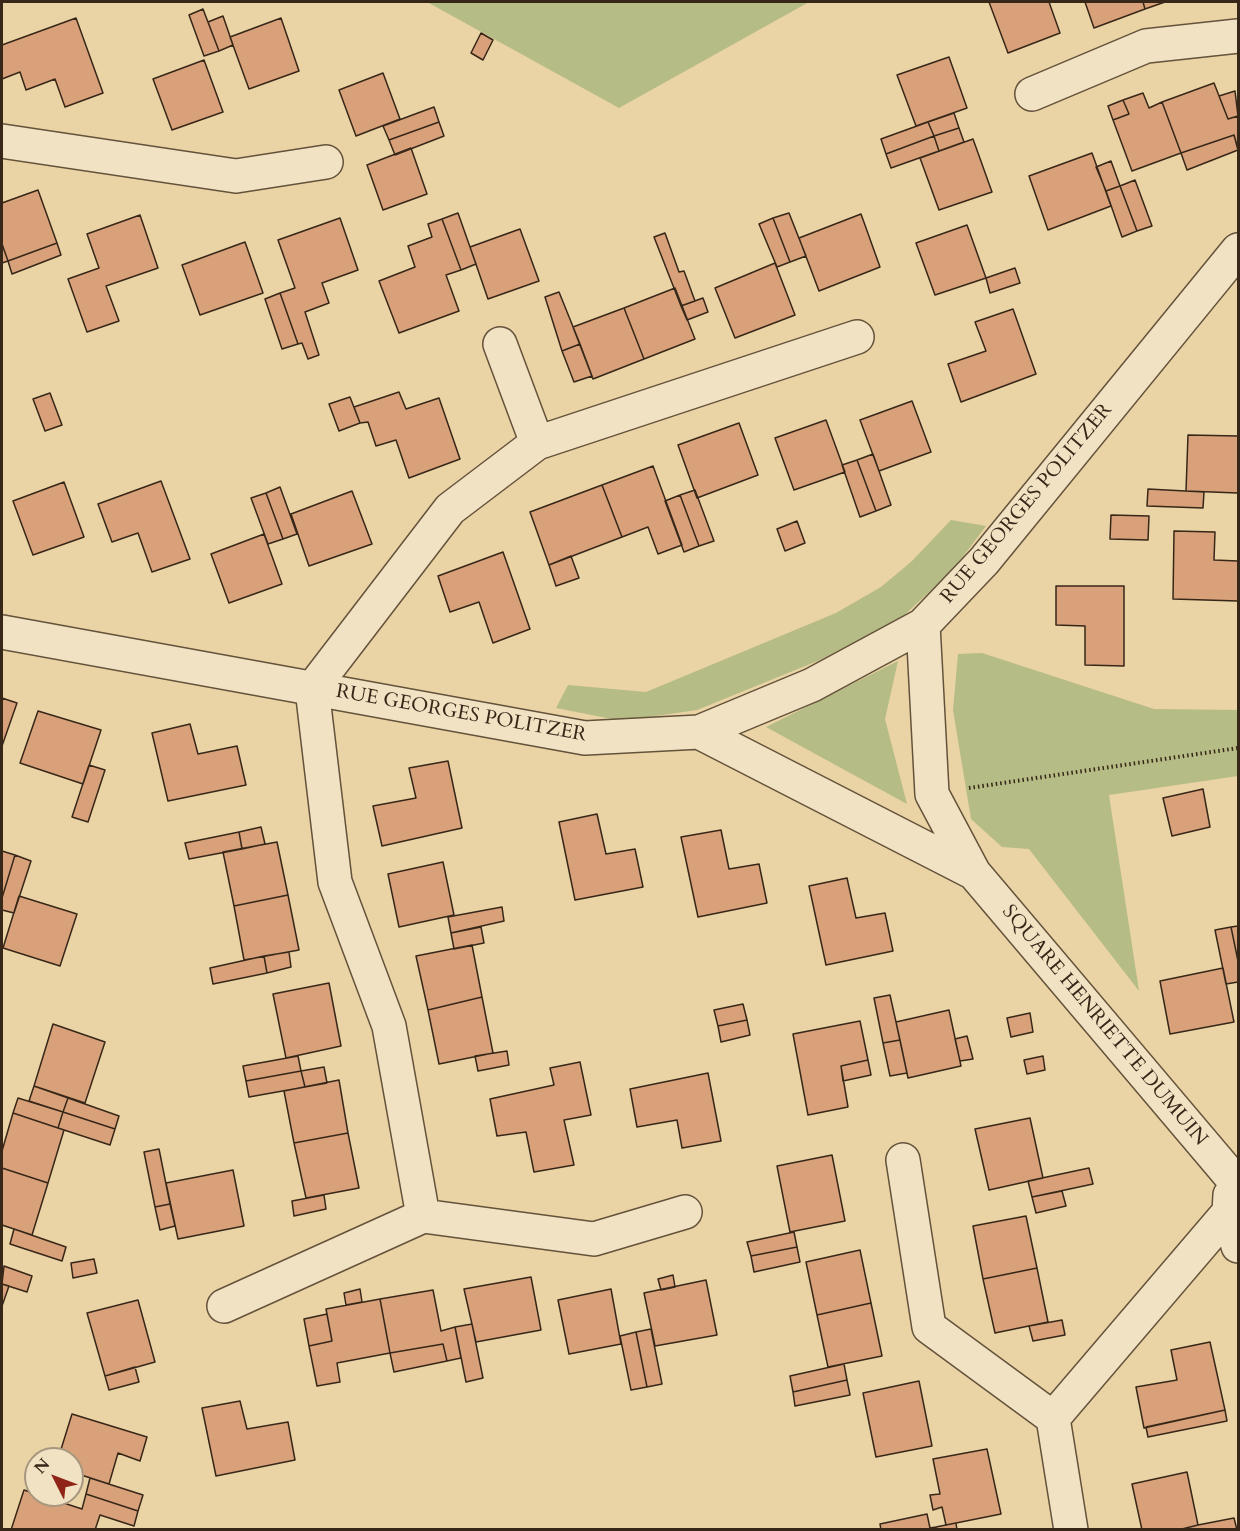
<!DOCTYPE html>
<style>
body{margin:0}
#map{position:relative;width:1240px;height:1531px;overflow:hidden;background:#ead3a4;font-family:Cardo,serif}
canvas{display:block}
.frame{position:absolute;inset:0;border:3px solid #372718;pointer-events:none}
.north{position:absolute;left:24px;top:1447px;width:60px;height:60px;box-sizing:border-box;background:#f1e2c4;border:2px solid #a7977f;border-radius:50%;rotate:312deg;font-size:16px;font-weight:700;line-height:24px;text-align:center;color:#372718}
.north::after{content:'';display:block;margin:auto;width:21px;height:27px;background:#8f2418;clip-path:polygon(50% 0,100% 100%,50% 72%,0 100%)}
</style>
<div id="map">
<canvas width="1240" height="1531"></canvas>
<div class="frame"></div>
<div class="north">N</div>
</div>
<script>
const ctx = document.querySelector('canvas').getContext('2d');
ctx.lineJoin = 'round';
function fill(path, color) {
  ctx.fillStyle = color;
  ctx.fill(path, 'evenodd');
}
function strokePath(path, color, width, dash) {
  ctx.strokeStyle = color;
  ctx.lineWidth = width;
  ctx.lineCap = dash ? 'butt' : 'round';
  ctx.setLineDash(dash || []);
  ctx.stroke(path);
}
function drawText(font, color, halo, rows, align = 'center') {
  ctx.font = font + ' Cardo,serif';
  ctx.lineWidth = 4.5;
  ctx.setLineDash([]);
  ctx.textBaseline = 'middle';
  ctx.strokeStyle = halo;
  ctx.fillStyle = color;
  for (const [text, x, y, turn = 0] of rows) {
    ctx.save();
    ctx.translate(x, y);
    ctx.rotate((+turn || 0) * Math.PI / 180);
    ctx.textAlign = isNaN(turn) ? turn : align;
    if (halo) ctx.strokeText(text, 0, 0);
    ctx.fillText(text, 0, 0);
    ctx.restore();
  }
}
fill(new Path2D(`
 M427 2H809L619 108Z
 M951 520 986 526 952 571 900 619 820 660 697 710 622 721 556 708 568 685 646 692 836 613 881 587 912 561Z
 M982 653 1154 709 1238 710V776L1109 795 1139 991 1029 849 1002 847 971 819 953 710 958 654Z
 M898 661 885 719 907 804 766 727Z`), '#b6bc86');
const building = new Path2D(`
 M989 2H1049L1060 33 1008 53Z
 M1085 2H1143L1145 9 1094 28Z
 M1143 2H1165L1145 9Z
 M203 9 219 51 204 56 189 15Z
 M223 16 233 45 219 51 208 22Z
 M76 18 103 93 65 107 55 79 26 90 20 72 2 79V45Z
 M281 18 299 71 249 89 230 37Z
 M481 33 493 40 483 60 471 53Z
 M949 57 967 108 916 126 897 75Z
 M204 60 223 112 172 130 153 79Z
 M383 73 400 119 356 136 339 90Z
 M1214 83 1228 119 1238 116V149L1234 135 1181 153 1162 102Z
 M1235 91 1238 116 1228 119 1219 96Z
 M1143 93 1149 108 1162 102 1181 153 1132 171 1113 120 1129 114 1123 100Z
 M1123 100 1129 114 1113 120 1108 106Z
 M434 107 439 122 389 140 383 126Z
 M954 113 959 128 934 136 928 122Z
 M439 122 444 136 395 155 389 140Z
 M928 122 934 136 886 154 881 139Z
 M959 128 964 142 939 151 934 136Z
 M1234 135 1238 150 1187 170 1181 153Z
 M934 136 939 151 891 168 886 154Z
 M973 139 992 192 939 210 920 158Z
 M411 148 427 194 383 210 367 165Z
 M1092 153 1111 206 1048 230 1029 176Z
 M1111 161 1120 186 1106 191 1096 167Z
 M1135 180 1152 226 1137 231 1120 186Z
 M1120 186 1137 231 1122 237 1106 191Z
 M38 190 57 243 8 261 2 244V203Z
 M458 213 476 264 461 270 442 219Z
 M789 213 806 256 790 262 773 218Z
 M861 214 880 267 819 291 799 238Z
 M140 215 158 268 106 286 119 321 87 332 68 279 99 268 87 234Z
 M340 218 358 270 322 283 329 303 305 312 319 355 308 359 302 343 298 344 280 293 295 288 278 240Z
 M773 218 790 262 777 267 759 224Z
 M442 219 461 270 446 275 459 311 399 333 379 281 415 267 408 246 432 237 428 224Z
 M967 225 986 278 935 295 916 243Z
 M520 229 539 281 488 299 470 247Z
 M665 233 679 272 684 271 695 301 681 306 654 237Z
 M245 242 263 293 200 315 182 265Z
 M57 243 61 255 12 274 8 261Z
 M2 244 8 261 2 263Z
 M775 263 795 315 735 338 715 288Z
 M1015 268 1020 283 990 293 986 278Z
 M675 288 695 339 644 359 624 308Z
 M559 292 580 344 562 351 545 297Z
 M280 293 298 344 282 349 265 299Z
 M703 298 708 312 687 320 681 306Z
 M624 308 644 359 593 379 573 327Z
 M1013 309 1036 374 961 402 948 364 986 351 975 322Z
 M580 344 592 376 574 382 562 351Z
 M399 392 406 409 439 398 460 459 409 478 396 440 376 446 368 422 360 423 354 407Z
 M50 393 62 425 45 431 33 399Z
 M350 397 360 423 339 431 329 404Z
 M912 401 931 452 879 471 860 420Z
 M826 420 845 472 794 490 775 438Z
 M739 423 758 475 697 498 678 445Z
 M1188 435 1238 436V493L1186 491Z
 M873 454 891 505 876 511 857 460Z
 M857 460 876 511 860 517 842 465Z
 M653 466 682 545 658 554 648 527 622 537 602 485Z
 M161 481 190 559 152 572 138 533 112 542 98 504Z
 M64 482 84 537 33 555 13 501Z
 M602 485 622 537 549 565 530 512Z
 M280 487 297 534 283 539 266 493Z
 M1148 489 1204 492 1203 508 1147 506Z
 M695 490 714 541 699 546 680 495Z
 M352 491 372 544 309 566 291 514Z
 M266 493 283 539 268 544 251 498Z
 M680 495 699 546 684 552 665 501Z
 M1111 515 1149 516 1148 540 1110 539Z
 M797 521 805 543 785 551 777 529Z
 M1174 531 1215 532 1214 560 1238 561V601L1173 599Z
 M264 534 282 584 229 603 211 554Z
 M503 552 530 629 493 643 479 602 450 612 438 576Z
 M571 556 579 578 556 586 549 565Z
 M1056 586H1124V666L1085 665V626L1056 625Z
 M2 698 17 703 2 746Z
 M38 711 101 730 83 784 20 763Z
 M190 724 198 754 237 746 246 785 168 801 152 733Z
 M448 761 462 828 382 846 373 806 416 798 409 768Z
 M89 765 105 770 88 822 72 817Z
 M1203 789 1210 827 1172 836 1163 798Z
 M597 814 606 854 635 849 643 887 575 900 559 822Z
 M261 827 265 844 242 849 239 832Z
 M721 830 729 869 759 864 767 903 698 917 681 837Z
 M239 832 242 849 189 859 185 843Z
 M277 842 288 895 234 906 223 852Z
 M2 851 15 855 2 898Z
 M15 855 31 861 14 913 2 910V898Z
 M443 862 454 915 399 927 388 874Z
 M847 878 856 918 885 913 893 951 826 965 809 886Z
 M288 895 299 950 244 960 234 906Z
 M19 896 77 914 60 966 3 948Z
 M502 907 504 921 451 933 448 917Z
 M1238 926V961L1231 927Z
 M481 927 484 943 454 949 451 933Z
 M1231 927 1238 961V982L1226 984 1215 930Z
 M472 945 482 997 428 1010 416 956Z
 M289 952 291 967 267 973 264 956Z
 M264 956 267 973 213 984 210 968Z
 M1223 968 1234 1022 1170 1034 1160 981Z
 M329 983 341 1046 286 1058 273 994Z
 M890 995 900 1040 883 1043 874 998Z
 M482 997 493 1053 439 1064 428 1010Z
 M743 1004 747 1020 718 1026 714 1010Z
 M949 1010 961 1066 908 1078 896 1022Z
 M1030 1013 1033 1032 1011 1037 1007 1018Z
 M747 1020 750 1035 721 1042 718 1026Z
 M860 1021 868 1060 841 1066 848 1107 808 1115 793 1034Z
 M53 1024 105 1042 85 1103 34 1086Z
 M967 1036 973 1059 960 1061 955 1039Z
 M900 1040 907 1073 890 1076 883 1043Z
 M507 1051 509 1065 478 1071 475 1056Z
 M298 1056 301 1071 246 1081 243 1066Z
 M1043 1056 1045 1070 1027 1074 1024 1060Z
 M868 1060 871 1075 843 1081 841 1066Z
 M580 1062 591 1115 564 1120 574 1165 534 1172 526 1132 497 1136 490 1099 554 1085 550 1068Z
 M324 1067 327 1083 305 1087 301 1071Z
 M301 1071 305 1087 249 1097 246 1081Z
 M708 1073 721 1141 682 1148 677 1120 637 1127 630 1089Z
 M339 1080 348 1133 294 1143 284 1091Z
 M34 1086 68 1098 63 1112 29 1101Z
 M18 1098 63 1112 58 1128 13 1113Z
 M68 1098 119 1116 115 1129 63 1112Z
 M63 1112 115 1129 110 1145 58 1128Z
 M13 1113 64 1130 48 1183 2 1168V1151Z
 M1030 1118 1043 1178 989 1190 975 1129Z
 M348 1133 359 1188 306 1198 294 1143Z
 M159 1149 170 1204 155 1207 144 1152Z
 M832 1155 845 1221 790 1232 777 1166Z
 M2 1168 48 1183 32 1235 2 1225Z
 M1089 1168 1093 1184 1032 1197 1028 1181Z
 M233 1170 244 1226 178 1239 166 1183Z
 M1062 1191 1066 1206 1036 1213 1032 1197Z
 M324 1195 326 1209 294 1216 292 1201Z
 M170 1204 175 1226 160 1230 155 1207Z
 M1026 1216 1037 1268 983 1279 973 1226Z
 M14 1229 66 1247 62 1261 10 1244Z
 M794 1232 797 1247 751 1256 747 1242Z
 M797 1247 800 1262 754 1272 751 1256Z
 M860 1250 871 1303 817 1315 806 1262Z
 M94 1259 97 1273 73 1278 71 1263Z
 M4 1266 32 1276 27 1292 2 1284Z
 M1037 1268 1048 1322 995 1333 983 1279Z
 M673 1275 675 1287 661 1290 658 1279Z
 M531 1277 541 1330 476 1342 464 1289Z
 M706 1280 717 1335 655 1346 644 1293Z
 M2 1284 9 1286 2 1306Z
 M360 1289 362 1302 346 1305 344 1293Z
 M611 1289 621 1344 569 1354 558 1300Z
 M433 1290 441 1331 455 1327 461 1358 447 1361 443 1344 390 1353 380 1299Z
 M380 1299 390 1353 337 1363 340 1382 317 1386 309 1346 332 1341 326 1309Z
 M138 1300 155 1362 105 1376 87 1313Z
 M871 1303 882 1356 828 1367 817 1315Z
 M327 1314 332 1341 309 1346 304 1319Z
 M1062 1320 1065 1335 1033 1341 1029 1326Z
 M472 1324 483 1378 466 1382 455 1327Z
 M651 1329 662 1384 647 1387 636 1332Z
 M636 1332 647 1387 631 1390 620 1336Z
 M1210 1342 1225 1410 1144 1428 1136 1387 1177 1380 1171 1350Z
 M443 1344 447 1361 394 1372 390 1353Z
 M844 1364 847 1380 793 1392 790 1376Z
 M135 1367 139 1382 109 1390 105 1376Z
 M847 1380 850 1395 795 1406 793 1392Z
 M919 1381 932 1446 876 1457 863 1393Z
 M240 1401 247 1429 288 1422 295 1460 216 1476 202 1408Z
 M1225 1410 1227 1421 1148 1437 1146 1427Z
 M72 1414 147 1437 140 1461 118 1453 109 1484 72 1472V1459H58Z
 M987 1449 1001 1514 946 1525 942 1507 933 1510 930 1495 940 1494 933 1459Z
 M1187 1472 1198 1525 1178 1530H1142L1132 1484Z
 M90 1478 143 1495 138 1511 86 1494Z
 M24 1490 82 1509 86 1494 138 1511 134 1526 100 1515 95 1530H11Z
 M927 1514 930 1528 936 1527V1530H881L880 1524Z
 M1234 1518 1237 1530H1178L1198 1525Z
 M956 1523 957 1530H936V1527Z`);
fill(building, '#d8a17a');
strokePath(building, '#372718', 1.5);
const street = new Path2D(`
 M1032 94 1146 46 1238 36
 M2 141 236 176 326 162
 M500 344 537 443
 M923 625 932 794 974 873 1234 1180
 M2 632 585 738 699 732 812 685 923 625 984 561 1238 250
 M699 732 974 873
 M903 1160 929 1327 1053 1418
 M1230 1195 1229 1212 1238 1246
 M423 1216 389 1026 335 882 312 689 450 509 537 443 857 337
 M224 1306 423 1216 594 1239 685 1212
 M1071 1530 1053 1418 1229 1212`);
strokePath(street, '#64523b', 36);
strokePath(new Path2D(`
 M969 788 1238 748`), '#372718', 4, [1.5, 3]);
strokePath(street, '#f1e2c4', 33);
drawText('20px', '#372718', '#f1e2c4', [
 ["RUE GEORGES POLITZER",1027,504,-50],
 ["RUE GEORGES POLITZER",461,714,10],
 ["SQUARE HENRIETTE DUMUIN",1104,1026,50]
]);
</script>
